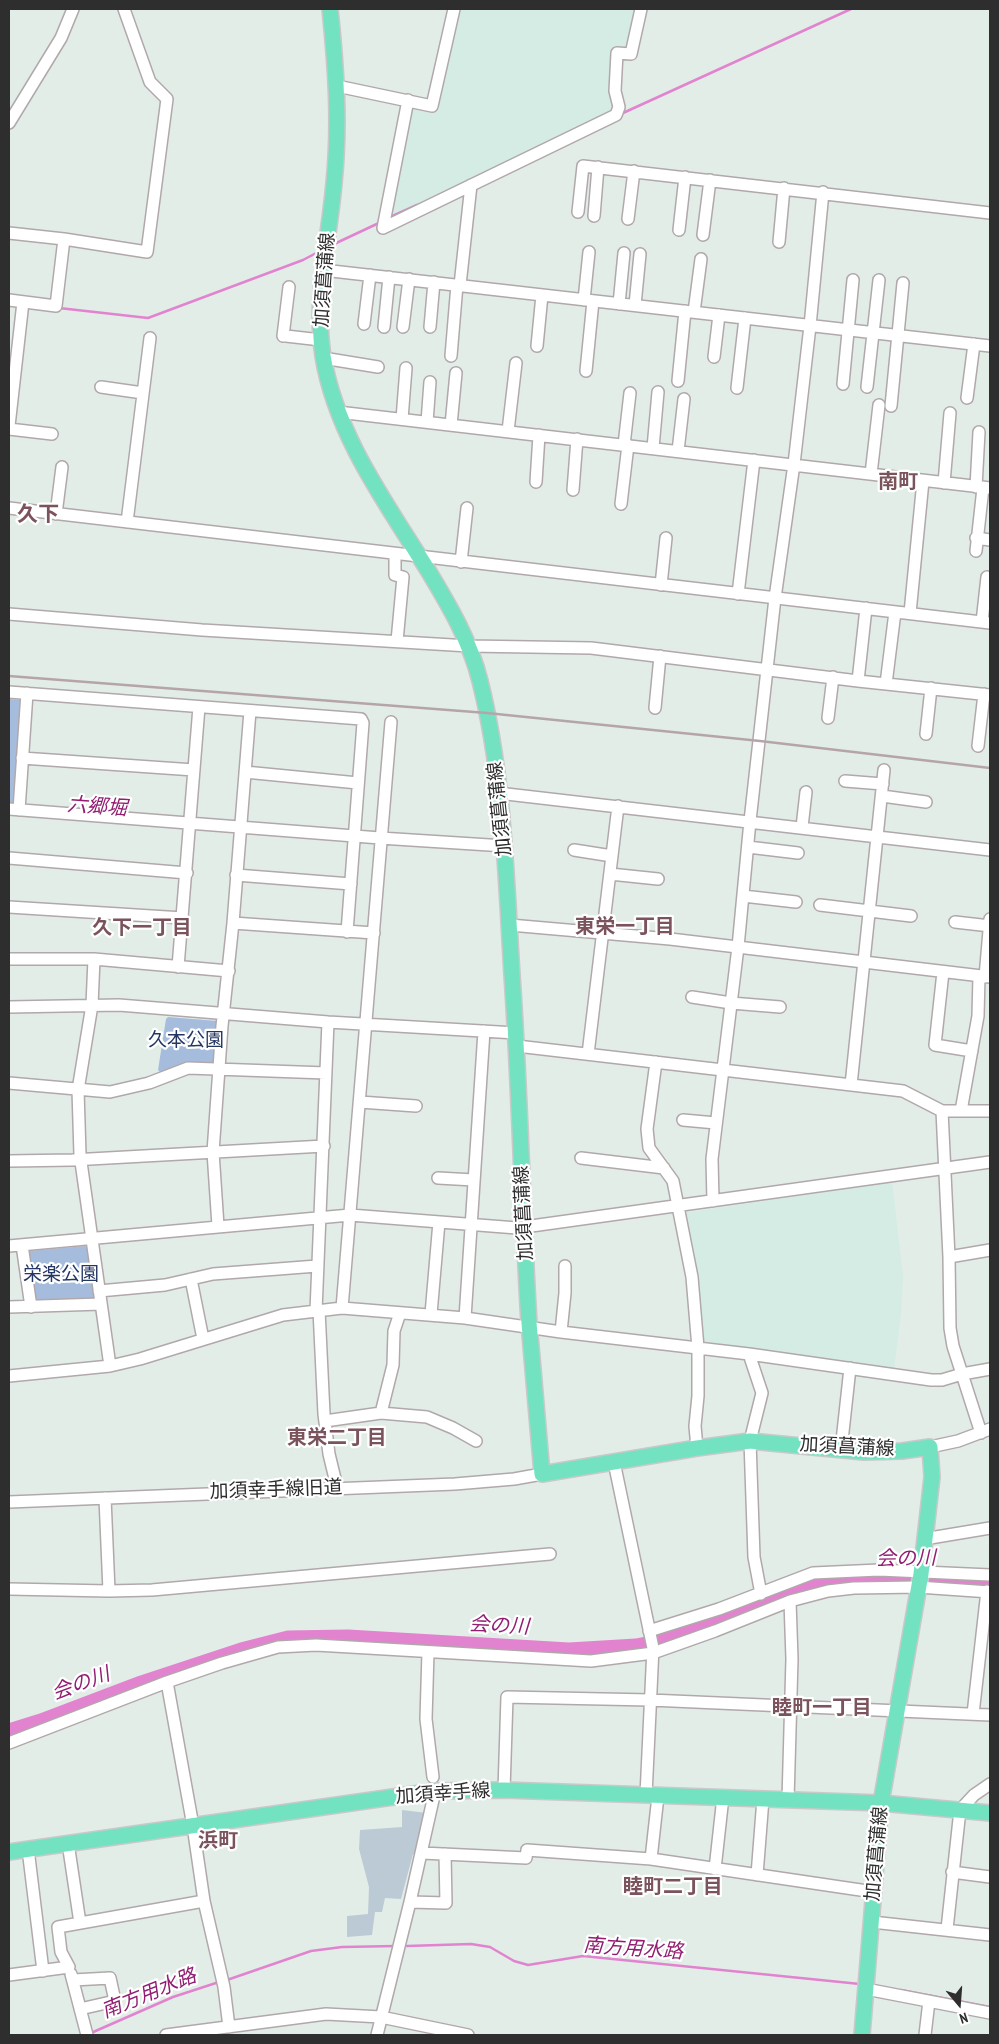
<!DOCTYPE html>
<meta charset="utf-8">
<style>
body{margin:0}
#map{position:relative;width:999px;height:2044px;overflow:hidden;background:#e2ede8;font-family:"PT Sans Narrow",sans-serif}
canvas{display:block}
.frame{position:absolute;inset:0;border:10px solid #2e2e2e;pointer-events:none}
.north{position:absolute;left:934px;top:1979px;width:50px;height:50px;-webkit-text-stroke:4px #fff;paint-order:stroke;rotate:162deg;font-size:14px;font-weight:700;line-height:20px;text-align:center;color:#2e2e2e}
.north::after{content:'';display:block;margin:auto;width:18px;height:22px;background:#2e2e2e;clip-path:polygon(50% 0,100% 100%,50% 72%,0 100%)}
</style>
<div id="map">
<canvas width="999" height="2044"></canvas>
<div class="frame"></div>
<div class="north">N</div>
</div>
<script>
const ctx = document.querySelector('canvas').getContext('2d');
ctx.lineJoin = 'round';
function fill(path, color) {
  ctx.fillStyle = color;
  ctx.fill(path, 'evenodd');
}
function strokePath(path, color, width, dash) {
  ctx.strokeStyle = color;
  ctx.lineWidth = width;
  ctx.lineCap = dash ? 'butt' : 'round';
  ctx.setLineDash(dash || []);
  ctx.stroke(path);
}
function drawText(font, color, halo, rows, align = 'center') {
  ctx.font = font + ' "PT Sans Narrow","Noto Sans JP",sans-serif';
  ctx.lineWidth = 4.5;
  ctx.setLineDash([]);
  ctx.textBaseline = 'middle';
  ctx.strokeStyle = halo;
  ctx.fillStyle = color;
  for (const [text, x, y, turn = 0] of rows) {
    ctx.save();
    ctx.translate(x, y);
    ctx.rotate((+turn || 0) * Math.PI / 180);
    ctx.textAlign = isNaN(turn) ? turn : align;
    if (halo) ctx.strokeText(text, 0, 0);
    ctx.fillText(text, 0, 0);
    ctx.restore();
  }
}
fill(new Path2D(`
 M458 9H637L628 50 615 49 614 109 393 218 388 213 411 106 435 110Z
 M892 1182 903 1276 901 1313 894 1369 793 1357 700 1341 683 1213Z`), '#d4ece3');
fill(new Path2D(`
 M9 699 20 700 22 704 14 806 9 805Z
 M168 1017 218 1021V1063L161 1073 158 1070 166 1019Z
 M85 1246 89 1249 96 1296 93 1300 36 1302 33 1300 26 1255 29 1251Z`), '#a6bcdd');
fill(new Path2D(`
 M402 1810 427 1813 418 1854H413L401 1899 385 1898 382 1912H375L372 1935 347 1937V1916L368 1914 369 1887 359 1849 360 1830 402 1827Z`), '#bccad5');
strokePath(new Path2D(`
 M623 113 851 9
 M388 218 417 205
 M332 245 381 222
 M59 308 148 318 303 260 320 251
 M407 1946 471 1944 490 1947 514 1961 528 1965 583 1956 860 1984
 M227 1980 311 1951 342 1947 396 1946
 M901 1990 990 2007
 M91 2033 173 1997 219 1982`), '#e283cf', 2.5);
strokePath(new Path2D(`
 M9 1731 41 1721 141 1683 241 1650 288 1638 348 1637 569 1650 636 1646 667 1640 715 1623 790 1592 843 1579 957 1578 990 1583`), '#e283cf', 15);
const minor = new Path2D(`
 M337 86 432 106 454 9
 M9 123 61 38 73 9
 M578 212 583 166 990 213
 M594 216 598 167
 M628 219 634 171
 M383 228 616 115 619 107 615 91 617 53 631 54 641 9
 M383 228 408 100
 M679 230 685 177
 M9 233 64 239 56 306 9 300
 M703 235 710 180
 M64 239 147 252 167 99 150 82 124 9
 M779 242 784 188
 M323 270 990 346
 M460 285 471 185
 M584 300 589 252
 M619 304 624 253
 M635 305 640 254
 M694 312 701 259
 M364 324 370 275
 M384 327 389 277
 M403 327 409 279
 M430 327 434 282
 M283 336 289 287
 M286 336 321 340
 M537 346 542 295
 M451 356 457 285
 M714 357 719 315
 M323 358 378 367
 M586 371 593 301
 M678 381 685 311
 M843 384 853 280
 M101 387 143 393
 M867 387 879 280
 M737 388 745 318
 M967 398 974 344
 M891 406 903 283
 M338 412 990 488
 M402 419 406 368
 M427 422 430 382
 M451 425 456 373
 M9 426 23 302
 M9 429 52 434
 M508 431 516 363
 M624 445 630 393
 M653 448 658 392
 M678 451 684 399
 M871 474 879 405
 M536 482 539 435
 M944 483 950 413
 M976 487 979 432
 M573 490 577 439
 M621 504 628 445
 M9 508 990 623
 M56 514 62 467
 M127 522 150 338
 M976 538 990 540
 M976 551 983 488
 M395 555V575L403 577 397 641
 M461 562 467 508
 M661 585 666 538
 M738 594 754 460
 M910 613 923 481
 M9 614 202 630 469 646 591 648 858 681 990 695
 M982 622 987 577
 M858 681 866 608
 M886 684 895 612
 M9 692 361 719 363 723 347 932
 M655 708 660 656
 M828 718 833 677
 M926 734 931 688
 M978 746 984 694
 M22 758 194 770
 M245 772 358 783
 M845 781 883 784
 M498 793 990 850
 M882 796 926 802
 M9 809 380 838 505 846
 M19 810 27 693
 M802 827 806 792
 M748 847 798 853
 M574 850 612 856
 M9 858 187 873
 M610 874 658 879
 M236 875 351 884
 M743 896 796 902
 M820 905 911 916
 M9 907 183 918
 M955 922 990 926
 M233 923 374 933
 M510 925 670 939 990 977
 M9 959H94L229 971
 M94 959 92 1005 78 1090 80 1155 110 1366
 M178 967 199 707
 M943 972 935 1045 972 1051
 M985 977 990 919
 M692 997 731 1003 780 1007
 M9 1007 119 1005 328 1022 516 1033
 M517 1046 903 1091 942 1111H990
 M588 1054 618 806
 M656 1062 647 1129 649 1148 673 1181 692 1277 698 1348V1396L695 1426 697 1448
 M9 1083 110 1092 149 1083 188 1068 326 1073
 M851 1085 884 770
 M360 1102 416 1106
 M942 1111 949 1257 950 1328 953 1346 981 1433
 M961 1111 978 1016 979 976
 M683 1120 716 1123
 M581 1158 664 1168
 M9 1161 72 1160 324 1146
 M438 1178 474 1180
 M713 1201 712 1159 738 947 750 821 775 598 794 464 810 326 823 192
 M218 1226 213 1152 222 1026 233 923 250 711
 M22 1245 31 1307
 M9 1246 350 1215 517 1228 990 1162
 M949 1257 990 1250
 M191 1279 203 1339
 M99 1291 165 1285 213 1274 317 1266
 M9 1307 101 1304
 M342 1308 391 722
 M319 1310 324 1414 329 1454 337 1487
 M316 1311 328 1022
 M431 1314 439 1222
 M465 1318 484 1031
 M561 1332 565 1293V1266
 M749 1354 762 1393 750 1441 754 1557 761 1594
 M9 1376 110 1366 140 1359 283 1315 342 1308 465 1318 561 1332 749 1354 931 1380H942L962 1374 990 1369
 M381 1413 393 1365 394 1331 400 1313
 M325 1421 381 1413 427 1417 453 1428 476 1441
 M930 1447 958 1441 990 1429
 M841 1450 850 1368
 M614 1462 653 1648 646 1795
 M105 1498 109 1591
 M9 1502 455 1484 514 1479 542 1474
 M924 1539 990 1528
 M9 1589 109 1591 152 1590 550 1554
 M649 1631 719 1609 813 1573 879 1570 990 1575
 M428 1652 426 1719 433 1777
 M167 1682 193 1826 204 1901 224 1987 229 2027
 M973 1714 987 1591
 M9 1743 167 1682 222 1663 278 1647 316 1645 591 1661 653 1653 715 1631 790 1601 828 1591 854 1588 918 1587 990 1592
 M504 1790 507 1697 650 1700 990 1715
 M788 1800 792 1659 790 1601
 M68 1843 80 1923
 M28 1849 43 1971
 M422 1853 526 1858 527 1850 651 1859 874 1892
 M651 1859 658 1796
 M715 1869 723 1797
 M952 1872 990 1877
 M757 1875 763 1799
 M410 1902 446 1903 445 1854
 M872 1922 990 1935
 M947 1929 960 1810 974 1795 990 1784
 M71 1974 87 2035
 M9 1975 69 1967 61 1952 58 1927 204 1901
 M73 1980 110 1978 115 2001 80 2009
 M866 1989 990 2013
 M166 2035 326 2014 381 2017 468 2035
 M377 2035 410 1902 435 1791
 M925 2035 929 2001`);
const major = new Path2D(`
 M330 9C336 67 340 124 334 183 329 241 314 298 323 356 336 436 387 504 429 572 450 607 470 641 480 681 504 777 506 877 512 975 520 1091 522 1207 529 1323 533 1374 538 1424 542 1474L697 1448 750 1441 864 1452 902 1451 930 1447 932 1477 921 1574 881 1803 862 2035
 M9 1852 435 1791 504 1790 881 1803 990 1813`);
strokePath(minor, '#b1a8ab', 14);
strokePath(major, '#c9c9c9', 18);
strokePath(minor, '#fff', 11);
strokePath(major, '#73e2c0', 15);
strokePath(new Path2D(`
 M9 676 487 713 760 741 990 768`), '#b5a5a9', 2.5);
drawText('19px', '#2e2e2e', '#fff', [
 ["加須菖蒲線",325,280,-86],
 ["加須菖蒲線",500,809,-96],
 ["加須菖蒲線",524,1213,-93],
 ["加須菖蒲線",847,1447,3],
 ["加須幸手線旧道",276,1490,-2],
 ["加須幸手線",443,1794,-4],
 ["加須菖蒲線",877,1854,-85]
]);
drawText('19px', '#243664', '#fff', [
 ["久本公園",186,1041],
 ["栄楽公園",61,1275]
]);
drawText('bold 20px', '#7a535c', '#fff', [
 ["南町",898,482],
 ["東栄一丁目",625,927],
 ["久下一丁目",142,928],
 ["東栄二丁目",337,1438],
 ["睦町一丁目",822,1708],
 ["浜町",218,1841],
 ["睦町二丁目",673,1887]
]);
drawText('italic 20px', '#921e72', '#fff', [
 ["六郷堀",97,807,4],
 ["会の川",906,1559,-1],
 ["会の川",499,1626,3],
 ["会の川",81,1684,-20],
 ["南方用水路",633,1949,4],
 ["南方用水路",149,1994,-22]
]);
drawText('bold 21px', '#7a535c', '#fff', [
 ["久下",38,515]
]);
</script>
